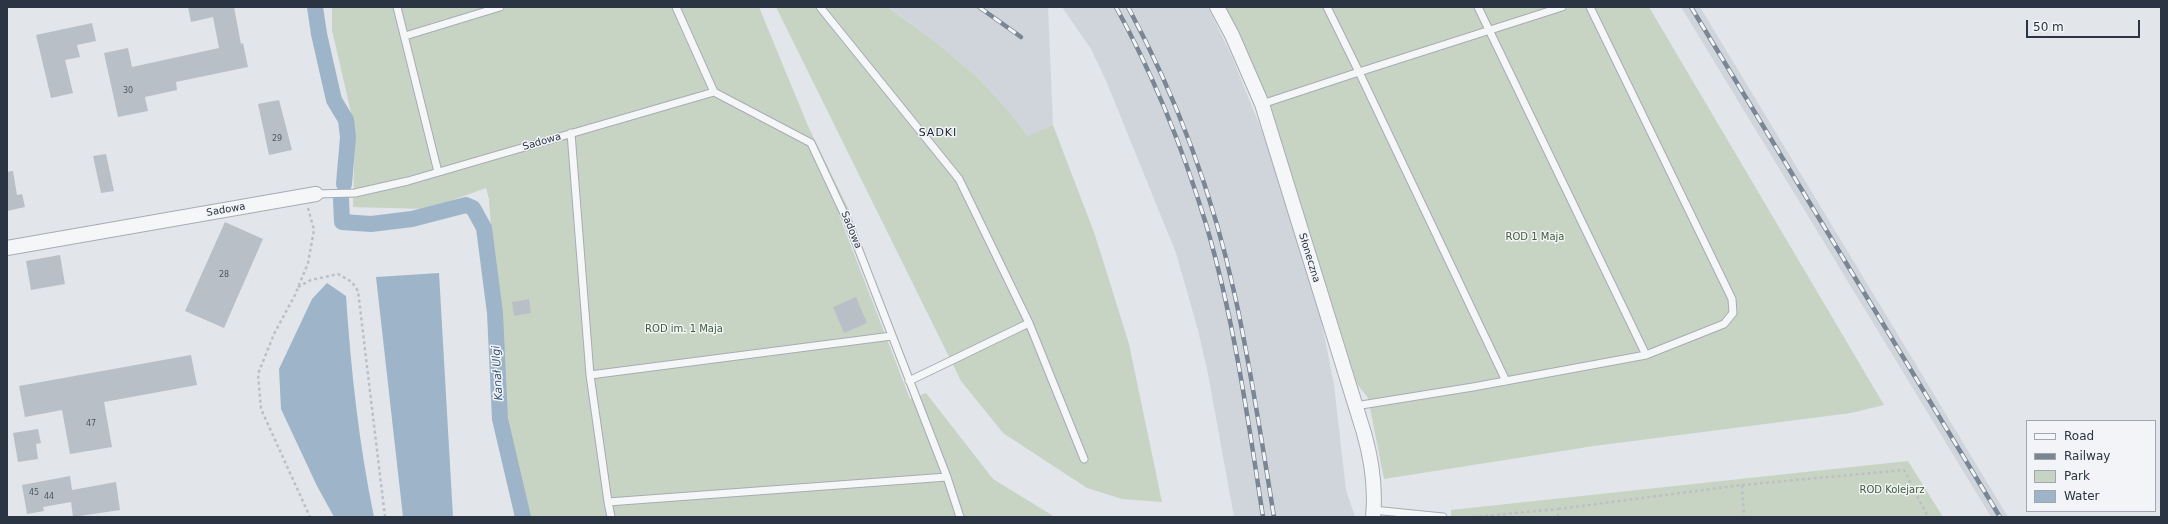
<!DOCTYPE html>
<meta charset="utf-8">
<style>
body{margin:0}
#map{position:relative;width:2168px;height:524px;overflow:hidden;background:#e2e5ea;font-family:"DejaVu Sans",sans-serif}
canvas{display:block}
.frame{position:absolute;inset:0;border:8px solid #2a3442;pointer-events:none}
.legend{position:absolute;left:2026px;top:420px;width:130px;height:92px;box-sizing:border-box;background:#f2f4f7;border:1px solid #a2a7af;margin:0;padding:5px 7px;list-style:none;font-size:12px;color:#2a3442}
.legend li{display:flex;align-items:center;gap:8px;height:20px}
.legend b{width:20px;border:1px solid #a2a7af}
.scale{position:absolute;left:2026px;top:20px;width:114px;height:18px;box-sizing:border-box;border:2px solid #2a3442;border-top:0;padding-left:5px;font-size:12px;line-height:14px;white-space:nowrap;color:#2a3442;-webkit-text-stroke:3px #f2f4f7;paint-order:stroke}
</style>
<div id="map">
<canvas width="2168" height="524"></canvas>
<div class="frame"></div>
<ul class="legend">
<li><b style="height:5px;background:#f5f6f8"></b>Road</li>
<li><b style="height:5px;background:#7b8694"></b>Railway</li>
<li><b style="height:11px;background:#c8d4c3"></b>Park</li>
<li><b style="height:11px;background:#9eb5c9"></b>Water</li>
</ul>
<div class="scale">50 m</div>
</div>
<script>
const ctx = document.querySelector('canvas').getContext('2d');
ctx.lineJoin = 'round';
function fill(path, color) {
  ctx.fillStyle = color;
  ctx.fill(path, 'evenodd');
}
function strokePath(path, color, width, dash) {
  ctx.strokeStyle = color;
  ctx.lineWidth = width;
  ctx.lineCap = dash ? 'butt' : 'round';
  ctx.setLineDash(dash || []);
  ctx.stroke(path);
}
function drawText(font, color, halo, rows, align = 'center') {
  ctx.font = font + ' "DejaVu Sans",sans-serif';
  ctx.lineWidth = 3;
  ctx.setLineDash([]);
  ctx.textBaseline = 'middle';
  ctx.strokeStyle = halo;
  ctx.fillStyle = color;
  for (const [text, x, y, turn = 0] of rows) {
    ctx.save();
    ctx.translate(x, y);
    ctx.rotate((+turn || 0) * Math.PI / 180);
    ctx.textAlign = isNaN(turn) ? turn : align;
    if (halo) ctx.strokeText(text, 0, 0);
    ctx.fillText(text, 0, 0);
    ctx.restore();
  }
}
fill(new Path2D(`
 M887 7H1048L1053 125 1029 137 1007 109 976 76 936 42Z
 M1062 7H1208L1232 57 1272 156 1318 304 1334 385 1346 490 1355 517H1234L1208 374 1198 330 1176 253 1107 83 1091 49Z
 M1681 7H1700L2008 517H1991Z`), '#d0d5dc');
fill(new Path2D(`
 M332 7H759L808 126 849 210 839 215 910 399 926 393 993 479 1055 517H524L503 417 489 199 486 188 428 209 353 207 355 130 332 30Z
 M776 7H887L936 42 976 76 1007 109 1028 136 1053 125 1095 235 1129 344 1162 502 1122 499 1087 488 1003 433 961 381Z
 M1226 7H1649L1884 405 1851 413 1594 446 1384 479 1368 398 1357 384 1269 102Z
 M1908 461 1943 517H1451V510Z`), '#c8d4c3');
fill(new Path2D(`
 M439 273 453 517H403L376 277Z
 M327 283 346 296C351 371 359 444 374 517H334L317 486 281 409 279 369 312 299Z`), '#9eb5c9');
strokePath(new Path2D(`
 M315 7 319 34 334 100 346 120 348 137 344 184
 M341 199 342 222 371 224 412 219 466 205 473 208 484 228 495 313 500 419 523 517`), '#9eb5c9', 16);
fill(new Path2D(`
 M188 7H234L241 44 243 43 248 67 176 82 177 90 145 97 148 111 118 117 104 53 128 48 132 67 219 48 213 17 191 22Z
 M92 23 96 41 77 45 80 57 65 60 73 93 51 98 36 35Z
 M279 100 292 150 269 155 258 104Z
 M106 154 114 191 101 193 93 156Z
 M13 171 17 195 22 194 25 207 7 211V172Z
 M225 222 263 239 224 328 185 311Z
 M60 255 65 284 31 290 26 261Z
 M856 297 867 323 844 333 833 307Z
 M529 299 531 313 514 316 512 302Z
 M191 355 197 385 104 402 112 447 70 454 62 410 25 417 19 386Z
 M38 429 41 443 36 444 38 459 18 462 13 433Z
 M70 476 72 490 116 482 120 510 73 517 71 502 43 507 44 511 27 514 22 485Z`), '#b9bfc7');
const service = new Path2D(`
 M397 7 438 172
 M676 7 714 92
 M820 7 959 179 1029 323 1084 459
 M1478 7 1646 355
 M405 36 500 7
 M1262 104 1359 72 1327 7
 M571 133 590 375
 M316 194 355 193 408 181 714 92 811 143 848 222 947 477 960 517
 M909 381 1029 323
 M1506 381 1359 72 1562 7
 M1355 406 1473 387 1646 355 1724 324 1733 313 1732 299 1590 7
 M608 502 590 375 892 336
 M1373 510 1443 517
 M611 517 608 502 947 477`);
const minor = new Path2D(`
 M1217 7 1232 35 1262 104 1364 433C1372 461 1376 488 1373 517
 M7 248 316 194`);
strokePath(service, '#a7acb4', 9);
strokePath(minor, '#a7acb4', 16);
strokePath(new Path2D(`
 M308 208 314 230 308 263 295 295 274 334 258 374 261 409 310 517
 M298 287 311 280 338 274 352 282 358 291 385 517
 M1742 485 1904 470 1928 517
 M1558 509 1742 485 1744 517
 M1473 517 1558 509V517`), '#bcc0c5', 2.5, [3, 3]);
strokePath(service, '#f5f6f8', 7);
strokePath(minor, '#f5f6f8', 14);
const rail = new Path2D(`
 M979 7 1021 37
 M1116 7C1154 76 1183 149 1206 224 1234 319 1248 419 1263 517
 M1128 7C1177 98 1213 195 1235 296 1251 369 1262 443 1274 517
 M1691 7 2000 517`);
strokePath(rail, '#7b8694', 4.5);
strokePath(rail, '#f2f4f7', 3, [9]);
drawText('8px', '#4e5763', null, [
 ["30",128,91],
 ["29",277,139],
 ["28",224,275],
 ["47",91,424],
 ["45",34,493],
 ["44",49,497]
]);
drawText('10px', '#2a3442', '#f2f4f7', [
 ["Sadowa",542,142,-16],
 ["Sadowa",226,210,-10],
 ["Sadowa",851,230,68],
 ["Słoneczna",1309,258,73]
]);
drawText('10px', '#405d38', '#f2f4f7', [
 ["ROD 1 Maja",1535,237],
 ["ROD im. 1 Maja",684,329],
 ["ROD Kolejarz",1892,490]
]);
ctx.letterSpacing = '1px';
drawText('11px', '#1c2533', '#f2f4f7', [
 ["SADKI",938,133]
]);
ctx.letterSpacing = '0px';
drawText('italic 11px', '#355575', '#f2f4f7', [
 ["Kanał Ulgi",498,373,-93]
]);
</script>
